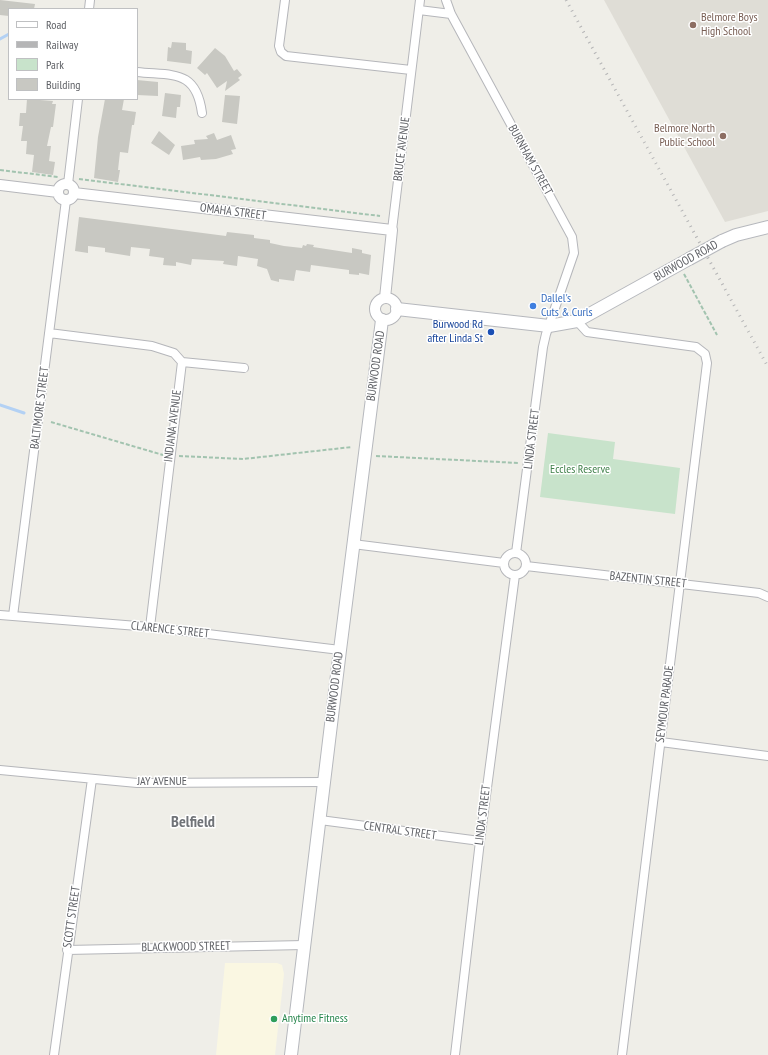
<!DOCTYPE html>
<style>
body{margin:0}
#map{position:relative;width:768px;height:1055px;overflow:hidden;background:#efeee8;font-family:"PT Sans Narrow",sans-serif}
canvas{display:block}
.legend{position:absolute;left:8px;top:8px;width:130px;height:92px;box-sizing:border-box;background:#fff;border:1px solid #bfc0c2;margin:0;padding:5px 7px;list-style:none;font-size:12px;color:#5f6166}
.legend li{display:flex;align-items:center;gap:8px;height:20px}
.legend b{width:20px;border:1px solid #bfc0c2}
</style>
<div id="map">
<canvas width="768" height="1055"></canvas>
<ul class="legend">
<li><b style="height:5px;background:#fff"></b>Road</li>
<li><b style="height:5px;background:#b5b5b6"></b>Railway</li>
<li><b style="height:11px;background:#c8e3cb"></b>Park</li>
<li><b style="height:11px;background:#c8c8c2"></b>Building</li>
</ul>
</div>
<script>
const ctx = document.querySelector('canvas').getContext('2d');
ctx.lineJoin = 'round';
function fill(path, color) {
  ctx.fillStyle = color;
  ctx.fill(path, 'evenodd');
}
function strokePath(path, color, width, dash) {
  ctx.strokeStyle = color;
  ctx.lineWidth = width;
  ctx.lineCap = dash ? 'butt' : 'round';
  ctx.setLineDash(dash || []);
  ctx.stroke(path);
}
function drawText(font, color, halo, rows, align = 'center') {
  ctx.font = font + ' "PT Sans Narrow",sans-serif';
  ctx.lineWidth = 3;
  ctx.setLineDash([]);
  ctx.textBaseline = 'middle';
  ctx.strokeStyle = halo;
  ctx.fillStyle = color;
  for (const [text, x, y, turn = 0] of rows) {
    ctx.save();
    ctx.translate(x, y);
    ctx.rotate((+turn || 0) * Math.PI / 180);
    ctx.textAlign = isNaN(turn) ? turn : align;
    if (halo) ctx.strokeText(text, 0, 0);
    ctx.fillText(text, 0, 0);
    ctx.restore();
  }
}
fill(new Path2D(`
 M225 963H277L282 965 284 974 275 1055H216Z`), '#faf7e2');
fill(new Path2D(`
 M604 0H768V211L725 222Z`), '#dfddd6');
fill(new Path2D(`
 M548 433 615 442 613 459 680 468 675 514 540 497Z`), '#c8e3cb');
strokePath(new Path2D(`
 M0 39 9 34
 M0 405 24 413`), '#b3d1f4', 3);
fill(new Path2D(`
 M0 0 35 4 34 9H9V16L0 15Z
 M172 42 186 43V50L192 51 191 64 167 61 168 47 171 48Z
 M215 48 225 56 234 71 237 69 242 75 238 78 240 80 225 91 227 81 217 88 207 73 205 75 197 68Z
 M137 80 158 82V96L137 95Z
 M165 93 181 95 180 107H177L176 118 162 116Z
 M225 95 240 96 237 124 222 122Z
 M27 99 53 101 52 104H56L53 127H51L47 146H51L49 161 55 162 53 175 32 172 34 155 26 154 27 141H21L23 126H19L20 113H26Z
 M105 99H124L122 110 136 112 134 125H132L128 153 120 152 118 170H120L118 182 94 178 98 137Z
 M159 131 175 145 169 155 151 143Z
 M214 133 217 140 231 135 236 149 231 150 233 154 216 159 201 160 200 157 183 160 181 146 195 144 194 140 208 139 206 136Z
 M79 217 226 236 227 232 254 235V238L270 240V243L284 246 302 248 303 245 306 246 307 244 314 245 313 247 352 253V248L362 250V253L371 255 369 275 359 273V275L349 274V270L311 265 310 272 296 270 294 281 279 279V282L271 280 267 269 257 266 258 259 238 256 237 266 223 264 224 261 192 259 191 265 176 262V266L163 265 164 258 149 256 150 249 131 247 130 256 105 252V248L88 246V253L75 251Z`), '#c8c8c2');
const minor = new Path2D(`
 M285 0 279 46 281 52 286 56 411 70
 M446 0 451 14 572 237 574 253 546 334 543 347 516 553
 M89 9 90 0
 M419 10 451 14
 M137 72C173 76 196 69 202 113
 M68 184 78 99
 M392 230 420 0
 M577 321 587 332 696 347 705 354 707 363 622 1055
 M49 333 152 346 174 353 182 362 150 627
 M182 362 244 368
 M353 544 504 563
 M504 564a11 11 0 1 1 22 0a11 11 0 1 1-22 0Z
 M526 566 759 593 768 597
 M0 615 150 627 340 650
 M13 616 66 200
 M661 742 768 756
 M0 770 137 783 324 782
 M320 820 480 841
 M67 950 304 945
 M54 1055 92 779
 M455 1055 480 841 515 575`);
const tertiary = new Path2D(`
 M58 192a8 8 0 1 1 16 0a8 8 0 1 1-16 0Z
 M0 185 58 192
 M74 193 392 230 385 298
 M375 309a11 11 0 1 1 22 0a11 11 0 1 1-22 0Z`);
const secondary = new Path2D(`
 M722 241 736 235 768 227
 M397 309 549 326 577 321 689 259
 M291 1055 340 650 382 320`);
strokePath(minor, '#b5b6ba', 10);
strokePath(tertiary, '#b5b6ba', 12);
strokePath(secondary, '#b6b8bd', 14);
strokePath(new Path2D(`
 M0 170 58 177
 M79 179 380 216
 M684 274 717 335
 M51 422 163 455
 M179 456 243 459 352 447
 M376 456 519 463`), '#a2c3af', 2, [4, 2]);
strokePath(minor, '#fff', 8);
strokePath(tertiary, '#fff', 10);
strokePath(secondary, '#fff', 12);
strokePath(new Path2D(`
 M566 0 768 367`), '#b5b5b6', 3, [1, 5]);
const secondaryBridge = new Path2D(`
 M689 259 722 241`);
strokePath(secondaryBridge, '#b6b8bd', 14, []);
strokePath(secondaryBridge, '#fff', 12);
for (const [x, y, r, color] of [
 [693,25,4,"#8d6e63"],
 [723,136,4,"#8d6e63"],
 [533,306,4,"#3f7fe0"],
 [491,332,4,"#1a4fb4"],
 [274,1019,4,"#2e9e5b"]
]) {
  const dot = new Path2D();
  dot.arc(x, y, r, 0, 2 * Math.PI);
  ctx.fillStyle = color;
  ctx.fill(dot);
  strokePath(dot, '#fff', 1.5);
}
drawText('12px', '#785e54', '#fff', [
 ["Belmore Boys",701,18],
 ["High School",701,32],
 ["Belmore North",715,129,"right"],
 ["Public School",715,143,"right"]
], 'left');
drawText('12px', '#5f6166', '#fff', [
 ["BRUCE AVENUE",402,149,-83],
 ["BURNHAM STREET",530,160,61],
 ["OMAHA STREET",233,212,7],
 ["BURWOOD ROAD",686,261,-29],
 ["BURWOOD ROAD",376,366,-82],
 ["BALTIMORE STREET",40,408,-83],
 ["INDIANA AVENUE",173,426,-83],
 ["LINDA STREET",532,439,-83],
 ["BAZENTIN STREET",648,580,6],
 ["CLARENCE STREET",170,630,6],
 ["BURWOOD ROAD",335,687,-83],
 ["SEYMOUR PARADE",665,704,-83],
 ["JAY AVENUE",162,782],
 ["LINDA STREET",483,815,-83],
 ["CENTRAL STREET",400,831,8],
 ["SCOTT STREET",72,917,-82],
 ["BLACKWOOD STREET",186,947,-1]
]);
drawText('12px', '#366cbe', '#fff', [
 ["Dallel's",541,299],
 ["Cuts & Curls",541,313]
], 'left');
drawText('12px', '#164399', '#fff', [
 ["Burwood Rd",483,325],
 ["after Linda St",483,339]
], 'right');
drawText('12px', '#42824c', '#fff', [
 ["Eccles Reserve",580,470]
]);
drawText('12px', '#27864d', '#fff', [
 ["Anytime Fitness",282,1019]
], 'left');
drawText('bold 16px', '#707378', '#fff', [
 ["Belfield",193,822]
]);
</script>
